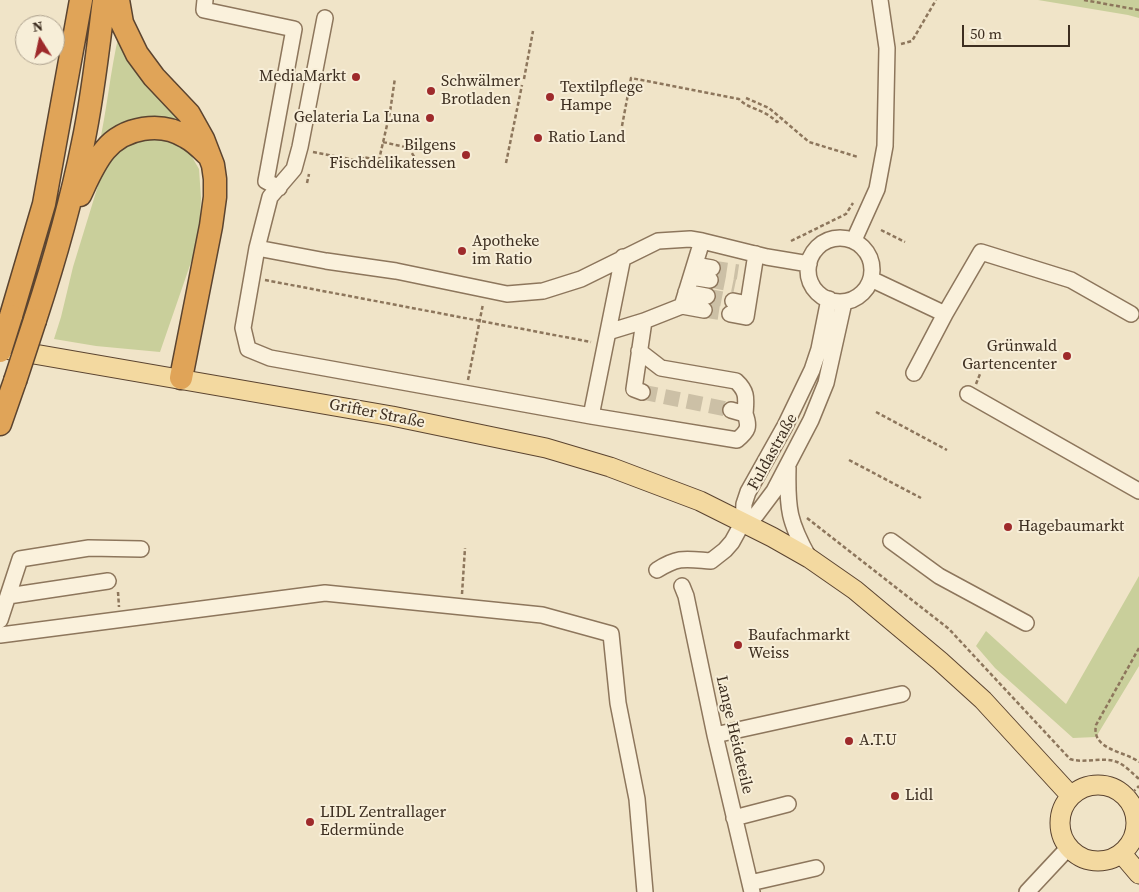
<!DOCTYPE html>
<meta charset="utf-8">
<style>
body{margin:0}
#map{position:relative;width:1139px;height:892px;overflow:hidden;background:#f0e4c8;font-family:"Source Serif 4",serif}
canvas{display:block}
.north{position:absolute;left:15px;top:15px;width:50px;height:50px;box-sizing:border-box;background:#f7eed8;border:1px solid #ada18e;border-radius:50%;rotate:350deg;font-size:14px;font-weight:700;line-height:20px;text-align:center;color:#3d2e20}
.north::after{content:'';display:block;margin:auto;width:18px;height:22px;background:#9e2a2b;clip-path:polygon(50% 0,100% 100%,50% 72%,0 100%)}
.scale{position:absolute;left:962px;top:25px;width:108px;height:22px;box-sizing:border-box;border:2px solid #3d2e20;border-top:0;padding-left:6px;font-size:15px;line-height:18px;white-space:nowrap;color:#3d2e20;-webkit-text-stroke:4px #f7eed8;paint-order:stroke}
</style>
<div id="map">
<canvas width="1139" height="892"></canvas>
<div class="north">N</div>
<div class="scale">50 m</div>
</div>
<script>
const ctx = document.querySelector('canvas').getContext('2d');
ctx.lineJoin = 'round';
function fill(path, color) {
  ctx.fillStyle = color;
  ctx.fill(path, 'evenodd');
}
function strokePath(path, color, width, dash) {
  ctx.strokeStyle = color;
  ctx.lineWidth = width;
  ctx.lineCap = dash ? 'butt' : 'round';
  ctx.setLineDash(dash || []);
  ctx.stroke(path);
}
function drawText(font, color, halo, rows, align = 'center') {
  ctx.font = font + ' "Source Serif 4",serif';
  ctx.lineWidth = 4;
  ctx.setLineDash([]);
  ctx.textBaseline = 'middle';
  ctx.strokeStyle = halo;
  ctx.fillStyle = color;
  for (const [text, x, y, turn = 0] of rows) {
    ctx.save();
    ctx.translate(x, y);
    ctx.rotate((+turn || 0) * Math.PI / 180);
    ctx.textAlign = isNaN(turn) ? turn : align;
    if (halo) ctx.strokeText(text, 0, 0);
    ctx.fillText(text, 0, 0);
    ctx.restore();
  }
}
fill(new Path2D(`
 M1038 0H1139V18L1128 15Z
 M119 34 190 125 169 124 98 150C107 111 110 72 119 34Z
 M139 138H166L188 150 199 169 201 198 199 239 160 352 96 346 54 339 61 317 73 267 100 179 114 153Z
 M1139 576V666L1096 737 1073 738 995 668 976 646 986 631 1066 704Z`), '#c9cf9b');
strokePath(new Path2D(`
 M712 268 738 272
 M710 280 735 285
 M707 296 733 301
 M704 310 730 314
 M642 392 731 410`), '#ccc0a6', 15, [15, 8]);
const minor = new Path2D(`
 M205 0 204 10 294 29 266 181 279 188
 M325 18 300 147 294 169 270 197 257 248 243 328 248 349 270 358 591 416 737 440C748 431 750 427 745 414L731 410
 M808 270a32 32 0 1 1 64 0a32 32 0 1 1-64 0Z
 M854 240 877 189 885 146 887 48 880 0
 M257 248 326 261 396 271 507 294 543 291 581 279 658 241 690 239 702 241 767 257 809 264
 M695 265 712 268
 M691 277 710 280
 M871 279 945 314
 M686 292 707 296
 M733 301 748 304
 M682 306 702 241
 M730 314 746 317 756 254
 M608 332 644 321 682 306 704 310
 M639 351 661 368 736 381C748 392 746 399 745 414
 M914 373 945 314 981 252 1071 280 1131 314
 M642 392 634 389 644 321
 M968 394 1139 491
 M591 416 623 257
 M788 468C787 509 789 522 809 558
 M743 522 756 515 774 491 811 420 826 383 844 302
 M891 541 939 576 1026 623
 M657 570C679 556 686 559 711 561L725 550 732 542 743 522 744 504 748 492 785 426 812 370 819 349 829 299
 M682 586 686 596 715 735 752 892
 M8 596 108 581
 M0 620 20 559 89 548 141 549
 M0 635 325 593 542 615 611 634 618 703 637 799 645 892
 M715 735 902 694
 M734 818 788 804
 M750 883 816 868
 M1027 892 1069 847`);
const major = new Path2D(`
 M0 348 392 416 546 448 610 467 700 501 772 537 809 558 855 590 940 661 983 700 1071 796
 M1060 823a38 38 0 1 1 76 0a38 38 0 1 1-76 0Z
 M1122 854 1139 874`);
const highway = new Path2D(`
 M118 0 122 23 137 54 154 77 189 114 203 139 213 165 215 179V197L211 226 181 378
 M80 195C87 180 94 163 105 150 124 127 161 121 186 137 194 141 201 148 207 154
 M11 316 44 204 81 0
 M35 320C54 262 71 203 83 143 93 96 98 48 104 0
 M0 424 15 381`);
strokePath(minor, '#8d765c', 18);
strokePath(major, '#5b4430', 21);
strokePath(highway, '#5b4430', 25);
strokePath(new Path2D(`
 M1084 0 1139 10
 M901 44 912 41 936 0
 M524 79 533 31
 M746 98 769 108 809 142 858 157
 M622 126 631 78 739 99C749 110 763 108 777 122L783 118
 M383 142 409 148 416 160
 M313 152 381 165
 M362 161 363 157 379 160 390 112 395 78
 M506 163 522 85
 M307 183 309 174
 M881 230 905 242
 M791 241 846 214 853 203
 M265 280 591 342
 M468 380 483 304
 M976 384 980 374
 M876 412 947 450
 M849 460 921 498
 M807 518 949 629 1070 759C1085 764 1102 756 1117 762 1125 765 1133 774 1139 779
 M118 592 119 607
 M462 594 465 548
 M1139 648 1096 725C1091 750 1125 751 1139 762
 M1128 797 1139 786`), '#8d765c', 2.5, [4, 2.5]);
strokePath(minor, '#faf1dc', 15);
strokePath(major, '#f3d9a0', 19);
strokePath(highway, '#e0a458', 22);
const highwayBridge = new Path2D(`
 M0 351 11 316
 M15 381 35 320`);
strokePath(highwayBridge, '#5b4430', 25, []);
strokePath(highwayBridge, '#e0a458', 22);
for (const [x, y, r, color] of [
 [356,77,5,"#9e2a2b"],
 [431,91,5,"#9e2a2b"],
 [550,97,5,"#9e2a2b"],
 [430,118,5,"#9e2a2b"],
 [538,138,5,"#9e2a2b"],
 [466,155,5,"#9e2a2b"],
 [462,251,5,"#9e2a2b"],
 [1067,356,5,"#9e2a2b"],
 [1008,527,5,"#9e2a2b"],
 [738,645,5,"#9e2a2b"],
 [849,741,5,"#9e2a2b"],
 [895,796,5,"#9e2a2b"],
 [310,822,5,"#9e2a2b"]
]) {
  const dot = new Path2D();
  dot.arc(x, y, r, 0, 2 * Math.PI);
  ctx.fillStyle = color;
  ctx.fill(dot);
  strokePath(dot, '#f7eed8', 2);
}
drawText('16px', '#3d2e20', '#f7eed8', [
 ["MediaMarkt",346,77,"right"],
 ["Schwälmer",441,82],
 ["Brotladen",441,100],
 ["Textilpflege",560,88],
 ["Hampe",560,106],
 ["Gelateria La Luna",420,118,"right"],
 ["Ratio Land",548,138],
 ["Bilgens",456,146,"right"],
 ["Fischdelikatessen",456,164,"right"],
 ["Apotheke",472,242],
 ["im Ratio",472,260],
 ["Grünwald",1057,347,"right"],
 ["Gartencenter",1057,365,"right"],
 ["Hagebaumarkt",1018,527],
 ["Baufachmarkt",748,636],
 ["Weiss",748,654],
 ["A.T.U",859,741],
 ["Lidl",905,796],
 ["LIDL Zentrallager",320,813],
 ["Edermünde",320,831]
], 'left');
drawText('16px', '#3d2e20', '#f7eed8', [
 ["Grifter Straße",377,414,11],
 ["Fuldastraße",773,452,-61],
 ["Lange Heideteile",734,735,77]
]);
</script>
